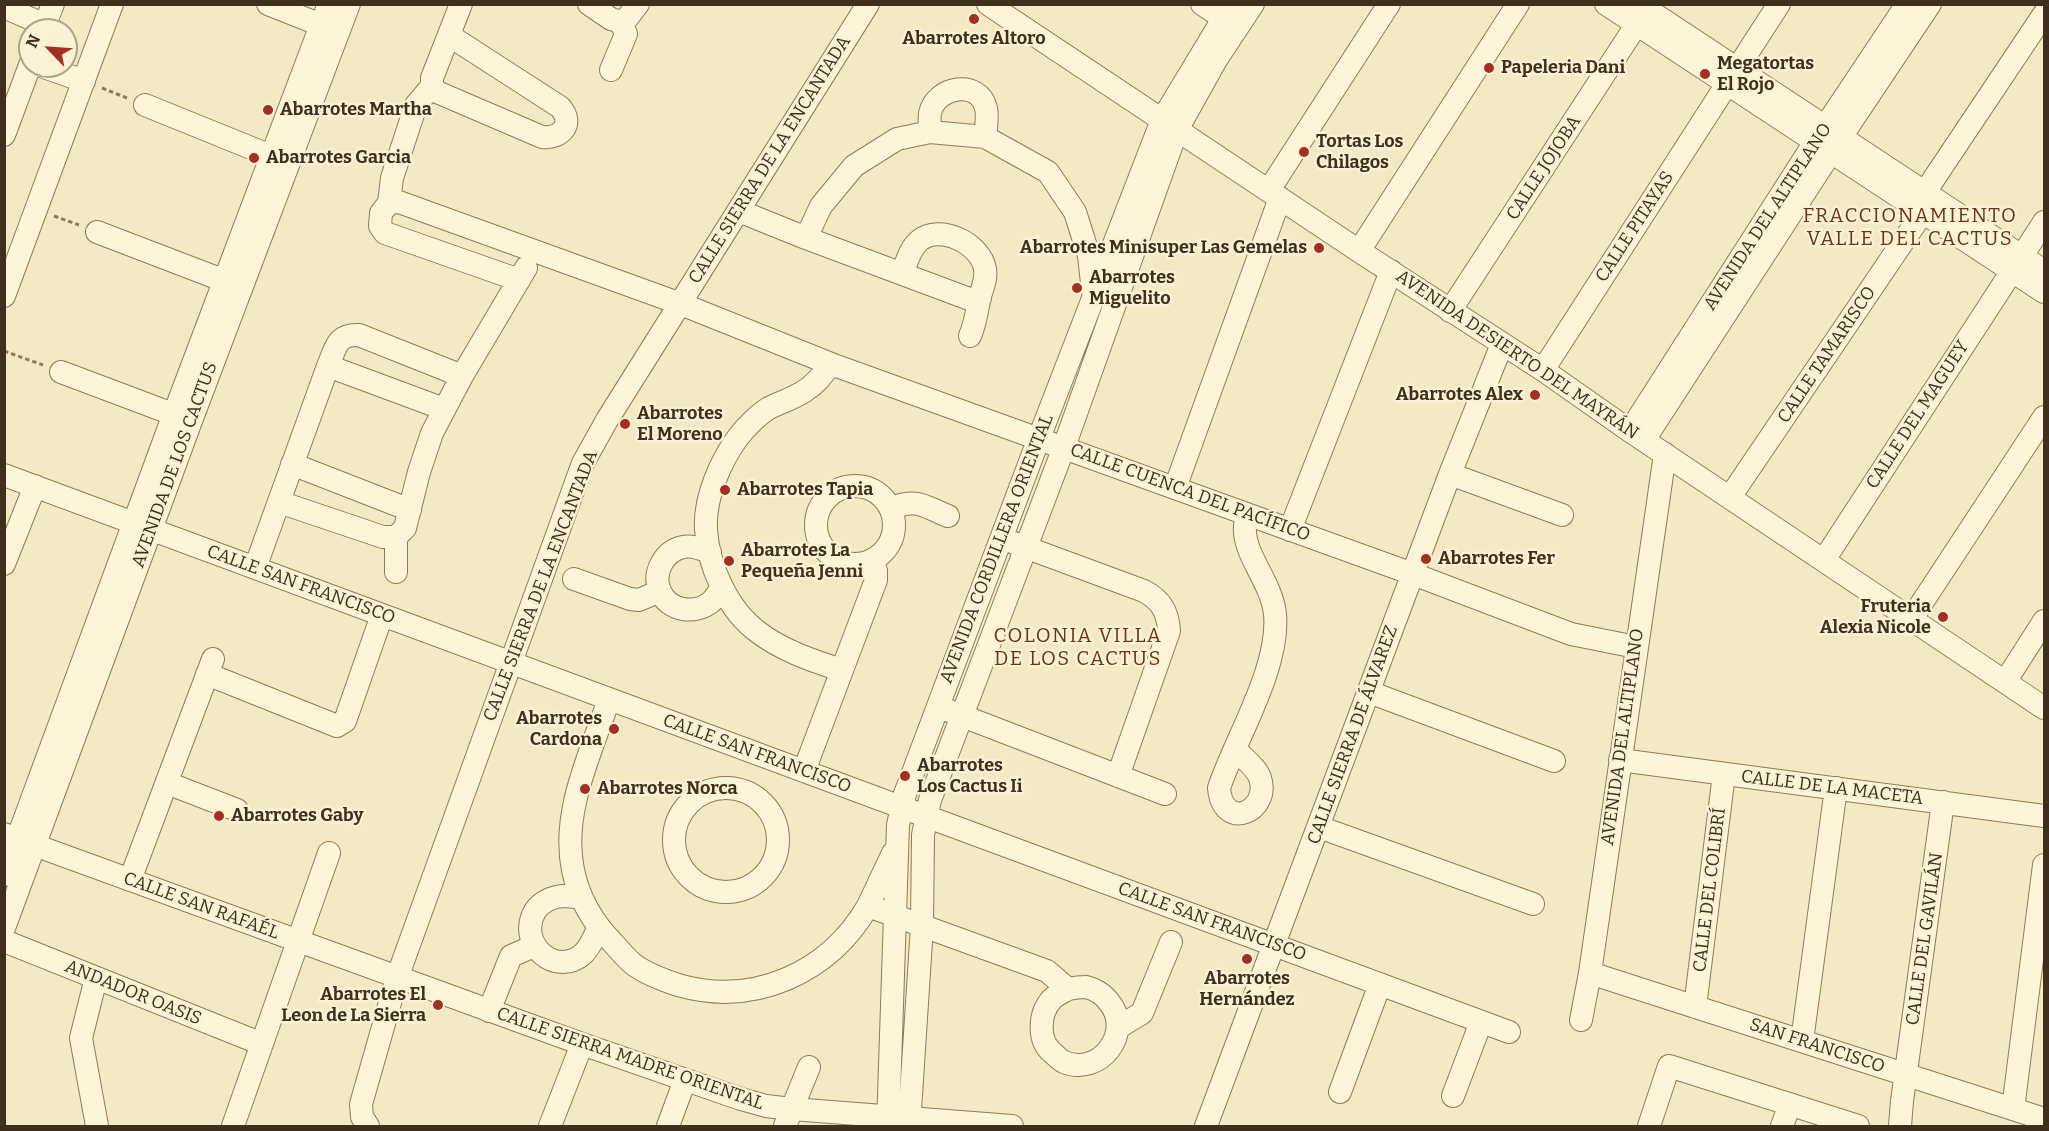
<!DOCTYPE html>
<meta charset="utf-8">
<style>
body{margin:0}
#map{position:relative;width:2049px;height:1131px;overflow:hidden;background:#f3e9c4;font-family:Bitter,serif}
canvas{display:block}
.frame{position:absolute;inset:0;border:6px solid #3e301d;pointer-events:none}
.north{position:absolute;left:18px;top:18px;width:60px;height:60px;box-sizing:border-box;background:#f9f2d4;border:2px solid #aea48b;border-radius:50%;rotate:295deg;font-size:16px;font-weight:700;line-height:24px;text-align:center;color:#3e301d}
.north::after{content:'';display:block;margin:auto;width:21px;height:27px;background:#a62d21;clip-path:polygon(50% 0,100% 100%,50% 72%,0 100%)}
</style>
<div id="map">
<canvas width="2049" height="1131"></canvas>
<div class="frame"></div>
<div class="north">N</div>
</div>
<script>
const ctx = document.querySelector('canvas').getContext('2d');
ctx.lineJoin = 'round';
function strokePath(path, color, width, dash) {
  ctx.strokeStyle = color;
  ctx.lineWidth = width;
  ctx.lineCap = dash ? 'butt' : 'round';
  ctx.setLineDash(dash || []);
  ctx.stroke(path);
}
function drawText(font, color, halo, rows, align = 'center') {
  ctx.font = font + ' Bitter,serif';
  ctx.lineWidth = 5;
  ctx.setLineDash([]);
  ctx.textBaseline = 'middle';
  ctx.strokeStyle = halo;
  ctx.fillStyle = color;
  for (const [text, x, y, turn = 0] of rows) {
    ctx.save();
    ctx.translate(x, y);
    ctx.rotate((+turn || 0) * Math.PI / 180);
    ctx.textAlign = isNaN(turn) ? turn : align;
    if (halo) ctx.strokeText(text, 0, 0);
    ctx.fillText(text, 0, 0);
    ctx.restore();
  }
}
const minor = new Path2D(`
 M268 4 321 25
 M589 4 611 19 621 22 628 17 638 4
 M988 4 1359 251 1543 370 1630 431 2044 708
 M1202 4 1223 18
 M1606 4 2044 292
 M1639 4 2044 271
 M4 7 45 25
 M43 30 53 4
 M450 36 560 107C575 124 561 139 542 137L437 92 432 86V78L461 4
 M41 66 84 81
 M1737 69 1779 4
 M611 70 626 34 621 22
 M145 105 271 156 285 164
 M930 132C930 126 929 118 930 113 936 86 979 79 986 108 988 116 986 128 985 137
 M4 135 30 65
 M1269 190 1389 4
 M1925 192 2044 14
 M389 203 392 178 416 105 432 86
 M739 211 806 238 972 300 980 298
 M97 232 225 281
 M806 238 821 206 854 166 897 139 930 132 985 137 1048 172 1075 212 1089 256 1093 292
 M1359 251 1518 4
 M2022 256 2044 222
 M902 274C906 264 910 248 919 241 940 223 981 244 985 269 987 281 981 290 979 300 977 313 975 324 970 336
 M519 280 385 233 380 226 381 213 389 203 399 202 681 304 831 364 1413 574 1571 634 1636 647
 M4 296 112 4
 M1450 311 1637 24
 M831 364C823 374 817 383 806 390 795 398 781 402 769 408 759 414 746 427 739 436 721 460 704 498 706 529 708 566 728 610 758 632 783 651 811 660 841 670
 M328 366 444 409
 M1543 370 1727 84
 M61 372 186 419
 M1630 431 1815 142 1907 4
 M1644 440 1831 152 1930 4
 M292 464 410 510
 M1450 474 1562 515
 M4 475 1509 1032
 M816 525a39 39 0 1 1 78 0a39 39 0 1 1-78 0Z
 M1175 488 1280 198
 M1730 497 1923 212
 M279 502 383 537H396L405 528 419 472 432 433 462 376 526 268
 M891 508C918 498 923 506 948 516
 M1290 530 1391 271
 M396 537V572
 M1014 543 1144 591C1161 600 1168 612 1169 631L1118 776
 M710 552C701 549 692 545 683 547 664 551 652 573 660 591 668 611 695 615 711 602 715 598 719 592 722 587
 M1824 560 2012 271
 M4 564 35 486
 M255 568 328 366C336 348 336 334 359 335L462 376
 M574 579 630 599 639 600 660 591
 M1912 618 2044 417
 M207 674 337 726 345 721 382 615
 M2005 682 2044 621
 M1369 692 1554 761
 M609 699C591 753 561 812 573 870 579 900 593 923 614 944 620 951 626 958 633 964 646 974 663 980 678 985 754 1007 829 973 868 906L1047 971 1068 989C1073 988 1081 987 1086 987 1095 989 1104 995 1109 1002 1134 1032 1100 1077 1064 1062 1060 1060 1056 1056 1053 1053 1037 1041 1039 1013 1052 999 1056 995 1063 992 1068 989
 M947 710 1165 794
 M1236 750C1243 758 1257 768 1260 778 1271 811 1223 833 1219 788 1236 737 1280 668 1275 614 1272 584 1246 557 1245 532 1244 527 1246 520 1247 514
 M1620 760 2044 816
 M804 771 876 580V571L873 561
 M167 783 237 810
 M674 840a52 52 0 1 1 104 0a52 52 0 1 1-104 0Z
 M1319 827 1533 904
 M4 834 582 1044 741 1099 766 1106 792 1109 1012 1126
 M4 875 174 414 329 4
 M130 880 213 659
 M581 898C575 897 569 896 563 896 552 897 541 902 535 911 516 944 557 979 584 953 591 946 594 937 598 929
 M868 906 893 853
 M4 928 191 421 349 4
 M4 941 262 1044
 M1590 973 2044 1119
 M96 978 81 1038 97 1126
 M1695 1007 1724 774
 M489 1011 511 956 534 946
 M1581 1020 1590 973 1665 454
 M1119 1027 1142 1013 1171 942
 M1802 1041 1836 788
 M1340 1092 1380 984
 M1453 1096 1481 1022
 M2013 1109 2044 865
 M233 1126 329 853
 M368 1126 362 1117 361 1104 397 978 583 463 607 420 868 4
 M550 1126 582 1044
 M668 1126 685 1080
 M785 1126 809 1067
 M888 1126 898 825 905 794 1039 438 1162 120 1232 4
 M909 1126 922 926 923 835 930 800 1064 447 1177 130 1216 60 1253 4
 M1206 1126 1450 474 1502 344
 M1649 1126 1669 1066 1858 1126
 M1782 1126 1790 1104
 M1900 1126 1902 1101 1943 802`);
strokePath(minor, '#907b58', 24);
strokePath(new Path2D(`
 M102 88 127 98
 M54 216 79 225
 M4 351 43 365`), '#907b58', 3, [4.5, 3]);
strokePath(minor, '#fcf5d8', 22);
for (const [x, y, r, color] of [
 [974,19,6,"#a62d21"],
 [1489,68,6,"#a62d21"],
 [1705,74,6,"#a62d21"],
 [268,110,6,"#a62d21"],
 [1304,152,6,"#a62d21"],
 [254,158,6,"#a62d21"],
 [1319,248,6,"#a62d21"],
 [1077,288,6,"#a62d21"],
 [1535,395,6,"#a62d21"],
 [625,424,6,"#a62d21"],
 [725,490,6,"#a62d21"],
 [1426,559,6,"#a62d21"],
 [729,561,6,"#a62d21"],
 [1943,617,6,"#a62d21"],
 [614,729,6,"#a62d21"],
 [905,776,6,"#a62d21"],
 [585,789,6,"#a62d21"],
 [219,816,6,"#a62d21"],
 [1247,959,6,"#a62d21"],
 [438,1005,6,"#a62d21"]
]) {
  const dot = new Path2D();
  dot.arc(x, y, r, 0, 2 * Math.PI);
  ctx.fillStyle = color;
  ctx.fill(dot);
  strokePath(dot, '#f9f2d4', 2);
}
drawText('bold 18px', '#3e301d', '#f9f2d4', [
 ["Abarrotes Altoro",974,39,"center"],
 ["Megatortas",1717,64],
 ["El Rojo",1717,85],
 ["Papeleria Dani",1501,68],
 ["Abarrotes Martha",280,110],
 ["Tortas Los",1316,142],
 ["Chilagos",1316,163],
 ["Abarrotes Garcia",266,158],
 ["Abarrotes Minisuper Las Gemelas",1307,248,"right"],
 ["Abarrotes",1089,278],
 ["Miguelito",1089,299],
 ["Abarrotes Alex",1523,395,"right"],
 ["Abarrotes",637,414],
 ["El Moreno",637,435],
 ["Abarrotes Tapia",737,490],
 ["Abarrotes La",741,551],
 ["Pequeña Jenni",741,572],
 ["Abarrotes Fer",1438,559],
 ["Fruteria",1931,607,"right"],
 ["Alexia Nicole",1931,628,"right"],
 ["Abarrotes",602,719,"right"],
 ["Cardona",602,740,"right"],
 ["Abarrotes",917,766],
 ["Los Cactus Ii",917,787],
 ["Abarrotes Norca",597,789],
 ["Abarrotes Gaby",231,816],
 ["Abarrotes",1247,979,"center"],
 ["Hernández",1247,1000,"center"],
 ["Abarrotes El",426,995,"right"],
 ["Leon de La Sierra",426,1016,"right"]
], 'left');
drawText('18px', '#3e301d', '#f9f2d4', [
 ["CALLE SIERRA DE LA ENCANTADA",770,160,-58],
 ["CALLE JOJOBA",1544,168,-57],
 ["AVENIDA DEL ALTIPLANO",1768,217,-57],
 ["CALLE PITAYAS",1635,227,-57],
 ["AVENIDA DESIERTO DEL MAYRÁN",1517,355,34],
 ["CALLE TAMARISCO",1827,355,-56],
 ["CALLE DEL MAGUEY",1918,415,-57],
 ["AVENIDA DE LOS CACTUS",175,465,-70],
 ["CALLE CUENCA DEL PACÍFICO",1190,493,20],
 ["AVENIDA CORDILLERA ORIENTAL",997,549,-69],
 ["CALLE SAN FRANCISCO",301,585,20],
 ["CALLE SIERRA DE LA ENCANTADA",541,586,-69],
 ["CALLE SIERRA DE ÁLVAREZ",1353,735,-70],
 ["AVENIDA DEL ALTIPLANO",1623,737,-82],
 ["CALLE SAN FRANCISCO",757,754,20],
 ["CALLE DE LA MACETA",1832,788,7],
 ["CALLE DEL COLIBRÍ",1710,890,-83],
 ["CALLE SAN RAFAÉL",201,906,20],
 ["CALLE SAN FRANCISCO",1212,922,20],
 ["CALLE DEL GAVILÁN",1925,939,-82],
 ["ANDADOR OASIS",133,993,22],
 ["SAN FRANCISCO",1817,1046,18],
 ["CALLE SIERRA MADRE ORIENTAL",630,1059,19]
]);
ctx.letterSpacing = '1.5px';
drawText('20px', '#703318', '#f9f2d4', [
 ["FRACCIONAMIENTO",1910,216],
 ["VALLE DEL CACTUS",1910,239],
 ["COLONIA VILLA",1078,636],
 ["DE LOS CACTUS",1078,659]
]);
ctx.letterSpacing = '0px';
</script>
